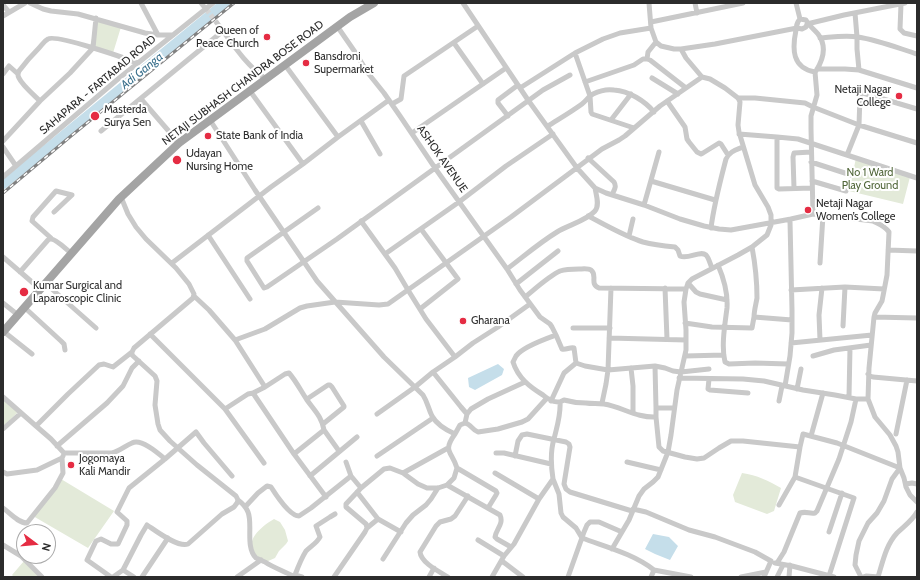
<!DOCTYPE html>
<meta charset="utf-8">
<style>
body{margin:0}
#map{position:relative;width:920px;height:580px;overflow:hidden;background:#fff;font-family:Cabin,sans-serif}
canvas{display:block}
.frame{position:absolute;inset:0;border:4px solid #2c2c2c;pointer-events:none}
.north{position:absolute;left:16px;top:524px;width:40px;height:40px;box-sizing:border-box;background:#fff;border:1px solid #ababab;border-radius:50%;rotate:106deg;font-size:11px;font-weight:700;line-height:16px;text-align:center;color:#2c2c2c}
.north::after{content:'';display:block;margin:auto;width:14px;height:18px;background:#e52c43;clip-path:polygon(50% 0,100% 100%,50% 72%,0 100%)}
</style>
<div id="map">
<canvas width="920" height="580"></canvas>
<div class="frame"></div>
<div class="north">N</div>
</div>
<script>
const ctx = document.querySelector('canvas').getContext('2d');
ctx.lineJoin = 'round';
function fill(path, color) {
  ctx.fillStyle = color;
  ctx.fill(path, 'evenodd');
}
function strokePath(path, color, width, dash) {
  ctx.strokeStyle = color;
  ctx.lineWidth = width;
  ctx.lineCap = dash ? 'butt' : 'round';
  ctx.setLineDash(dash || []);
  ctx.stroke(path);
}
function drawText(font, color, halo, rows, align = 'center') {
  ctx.font = font + ' Cabin,sans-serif';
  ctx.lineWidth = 4;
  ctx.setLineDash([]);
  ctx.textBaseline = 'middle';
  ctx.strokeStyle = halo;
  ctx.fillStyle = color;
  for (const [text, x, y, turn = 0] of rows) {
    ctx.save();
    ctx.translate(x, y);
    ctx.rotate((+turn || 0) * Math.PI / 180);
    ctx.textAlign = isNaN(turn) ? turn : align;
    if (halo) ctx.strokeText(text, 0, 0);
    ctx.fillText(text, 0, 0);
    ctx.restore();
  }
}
fill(new Path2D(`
 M97 20 121 27 113 53 90 46Z
 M856 158 910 177 903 204 849 191Z
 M3 398 18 412 5 425 3 424Z
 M742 473C757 475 769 481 781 488L774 511 767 514 735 502 733 495Z
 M61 479 114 511 88 548 33 516Z
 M274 519 280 522 285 530 288 541 286 544 279 551 275 558 266 562C263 561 260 559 258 557 241 542 262 526 274 519Z
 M24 561 40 577H14L12 575Z`), '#e3ead9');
fill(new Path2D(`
 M498 364 504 369 502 375 475 390 469 387 468 378Z
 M653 534 669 537 678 546 670 560 655 554 645 549Z`), '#c5deea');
strokePath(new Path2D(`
 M3 184 51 146 225 3`), '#c5deea', 10);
strokePath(new Path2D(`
 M206 9 217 23`), '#d5d5d5', 5, [5, 2.5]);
strokePath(new Path2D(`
 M30 3 43 9 51 11 78 14 145 33 158 35H173
 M141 3 158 35
 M201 3 206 9
 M463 3 528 100 577 168 595 188 606 193 644 205 680 219 704 226 719 229 731 230 791 219
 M649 3 651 28 656 42 661 46 674 49H681L715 44 797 28 802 29 806 27 807 24
 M695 3 697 13
 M796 3 800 19
 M901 4 900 29 904 33 917 36
 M3 5 9 12
 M855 13 857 37V49L859 70
 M3 16 25 3
 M800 19C796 23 797 25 796 30 792 49 792 68 815 72L817 95 811 116V129L813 214
 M800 19 806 20C809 26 814 29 818 34 827 46 823 60 816 71
 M651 22 743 3
 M217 23C232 43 245 64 266 79
 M807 24 844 15 905 3
 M337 26 355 52 368 73 384 93 400 116 435 168 507 269 520 290 540 317 550 324 552 327 556 335C545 339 522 347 516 356 515 358 514 360 513 362 518 378 530 387 543 395 545 397 548 399 551 400 553 402 557 402 560 402 561 415 557 426 554 439 550 452 551 466 553 479L539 499 514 544 504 556 492 577
 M820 38C833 37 845 35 858 37 878 40 898 48 917 54
 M454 43 483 84
 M575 53 590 96 591 112 592 114 634 128
 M647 59 648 52 656 42
 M285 65 338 137
 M817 69H845L859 70 917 88
 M3 74 9 66 18 74
 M652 78 678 94
 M585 82 634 65 643 59H647L650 60 686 88
 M520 88 575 53 603 39 620 33 651 28
 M250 91 303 164
 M738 98H755L805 103 813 107 859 125 917 143
 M141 99 179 143
 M40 101C34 95 22 85 19 78 17 75 18 74 19 71 25 63 32 55 39 48 42 45 44 41 48 39 56 34 125 58 137 63
 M667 101 685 127 687 139 689 142 697 152 701 154 703 153 719 143 721 144 728 155
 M392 104 401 99 404 76 478 26
 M508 116 498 103V100L518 85
 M210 120 255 190 317 281 384 357 423 395C428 403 428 408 432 416 437 425 446 430 455 434L460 425 465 423C471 424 472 430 478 432L498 429 522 422 528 419 547 398
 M611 120 631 94
 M361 121 380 154
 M548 126C559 119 571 112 582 104 586 101 589 96 593 94 599 91 608 89 614 90 629 91 645 101 654 112
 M101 131 223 31
 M412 133 506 68
 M739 134 777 137 798 139 917 178
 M777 137V188L779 189 812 188
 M3 141 40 101 70 73 93 48 96 18
 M3 147 16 166
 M847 155 859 125 860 96 861 93H863L917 109
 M588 158 614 182C617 187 614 190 612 195
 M811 162 851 175
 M3 177 118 79 213 3
 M651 181 715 200
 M812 181 846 191
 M794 188 793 157 794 153 811 152
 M121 197 128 214 136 227 146 239 176 268 189 284 194 294 193 298 134 348 132 352V355L155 376 157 381 155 405 158 424 160 430 170 441 197 465 236 496 238 500 237 503 234 507 222 514 188 544C178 548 156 531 147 525L141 535 123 570 134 577
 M644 205 659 152
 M318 208 247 258V261L264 288 267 287 337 239 543 90 570 75
 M588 216C606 225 624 236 643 242 654 245 664 246 675 247L678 250 680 256C688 260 700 250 706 255 709 258 710 264 712 268
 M361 221 395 268 408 290 426 319 455 357
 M711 228C714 204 720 182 726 159 730 151 736 150 743 147
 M208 235 250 299
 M629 236 633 219
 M51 238 32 221 33 217 56 191 72 195 54 212
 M752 247C755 263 757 281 757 298 756 304 754 311 754 317
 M888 250 917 251
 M385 254 459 202 506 166 553 134
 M3 257 40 289
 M172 263 271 187 303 164 338 137 389 100
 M820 263 823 215
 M718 265C724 279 728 293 727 308 725 324 721 346 725 362L729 364 755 363 788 364
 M507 269C523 257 539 243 557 232 568 225 586 221 595 211 600 205 596 195 595 188
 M20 272 48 240C49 239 50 239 51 239 56 239 67 250 71 253
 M45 283 96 328
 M688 283 696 292 700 294 727 300
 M516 284 558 251
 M665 288 667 339
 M791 290 845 287 884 289
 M194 296 209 310 235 340 265 329 300 308 307 306 335 302 379 305 388 304 511 217 602 149 619 140 625 136 660 106 702 77
 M525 297C535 289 549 276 560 271 566 269 573 269 579 269 582 269 588 268 591 270 598 275 589 284 599 288L686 289
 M3 303 18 315
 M24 307 61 341 64 344 65 350
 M420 309 458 279 421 229
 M874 317 917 318
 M685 323 712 327 752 328 754 317 792 320
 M843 326 845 287
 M573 328H610
 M3 331 32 354
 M150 334 225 409 248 394 253 393 265 387 235 340
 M556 335 562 349C566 350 570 347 574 348L576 363 585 366 608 370 655 366 665 368 673 371 681 372 709 369
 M609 338 686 340
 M820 340 819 315 822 288
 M791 343 872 335
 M685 356 724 355
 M813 356 834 350 871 345
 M655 366 656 408
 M631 368 633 386V413
 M433 372 461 407 467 414
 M868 374 870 376 873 377 917 381
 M679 378 743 379 764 381 803 390 835 395 856 399H868
 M709 379 708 389 710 390 748 393
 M785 386 790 356 792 333V310L790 221 791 219 813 214 873 221C879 224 885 226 889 232L887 275 883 296 882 301 875 313 874 317 869 368 868 399 875 417 890 435 896 446 898 452 900 468 904 478 906 487 910 495 917 502
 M265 387 285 374 289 373C296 381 301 391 307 400 314 410 322 417 324 430L294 454 326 497
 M797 389 801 369
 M253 393 294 454
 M3 397 36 426 68 394 99 365 104 364 113 367 132 352
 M849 397 850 348
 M307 399 328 385H330L332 387 344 406V407L323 424
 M551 401 564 373 576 363
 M779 401 782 386
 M560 402 564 400C571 402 578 403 586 403 592 404 598 403 604 404 622 407 637 418 656 417V408H674
 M602 403 606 384 608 370 611 288
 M225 409 264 463
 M377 414 415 387 433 372 455 357 473 343 498 327 530 304
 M656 417 659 447 663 451 685 457 697 459 704 458 719 448 731 441H743L800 447 803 434 837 443 900 468 892 479 884 501 877 513 868 523 859 541 856 555 855 565 861 577
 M465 423 467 414 471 409 488 399 525 382
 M36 426 51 439 64 453H112C120 451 125 446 132 443 141 438 158 453 165 459
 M3 429 21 413
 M324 430 339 451
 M896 434 907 380
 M811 436 823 393
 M57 446 107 403 123 386 132 368 139 361
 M496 453H504L551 464
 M377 456 433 418
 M515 456 518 441 522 435 527 434 566 442 569 444 570 447 564 484 566 489 570 492 632 511
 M346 462 351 476
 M627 462 661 470
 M457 468 496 491 497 493 496 495 488 508
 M3 472 7 474 37 470 62 458 63 456
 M403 473 448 448
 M495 473 539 499
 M310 476 357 437
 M795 477 854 498 829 576
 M553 479 559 494 561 513 563 517 576 528 582 538C606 547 634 554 654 570L651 577
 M906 484 912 483 917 484
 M447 485 500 515C504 524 496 529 495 537L497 539 511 547
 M357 492 378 519 401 532
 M238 500C242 503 246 507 248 512 253 524 245 547 256 558 259 559 262 561 265 562 274 568 284 571 293 576
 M779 505 795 477 800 447
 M245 507 258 493 267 486 271 487C276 495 290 516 299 516L311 508 351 476 361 488
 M3 508C10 513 18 523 27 523L55 488 63 473 62 458
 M633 509 646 512 689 530 715 537 755 552 771 561 764 577
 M367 528 366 524 346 507V504L361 488 384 469 390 468 403 473 418 484 427 488H438L447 485 454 478 457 468C452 451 442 452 455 434
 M829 532 842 493
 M478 540 504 556
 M3 545 21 556 42 577
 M612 549 629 520 639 496 644 489 653 482 658 477 668 452 671 435 677 390 686 350V330L684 302 686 289 688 283 692 279 738 255 752 247 767 235 771 225V215L768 207 755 185 739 132 738 125 740 102 738 98 725 88 710 79 702 77 686 58 681 49
 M383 559 406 523 413 515 426 505 431 499 438 488
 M502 561 523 577
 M775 563 792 566 834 577
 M777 563 784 552 800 513C807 511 809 514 815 513L817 511 839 459 851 422 856 399
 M654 570 691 577
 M295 575C298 567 301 559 306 551 311 546 317 543 320 537L316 526 330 517 335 514
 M111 577 87 560 96 541 101 539 111 544H118L127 525V521L117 512 129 488 165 459 196 432 204 443 232 476
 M113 577 123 570
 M142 577 168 538
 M237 577 261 560
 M292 577 295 575 302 577
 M334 577 365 532 367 528 378 519
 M429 577 434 568
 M448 577C440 572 421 563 420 552L436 526 440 522 451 519 455 516 468 496
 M568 577 584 532 587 525 590 522H599L622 532
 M741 577 766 572
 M777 577 783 565
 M789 577 790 565
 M863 577 866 576 879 577
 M878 577C883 561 886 545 897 533 904 526 912 521 917 512`), '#c9c9c9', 5);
strokePath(new Path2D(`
 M3 332 119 199 179 143 350 17 374 3`), '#a4a4a4', 8);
const rail = new Path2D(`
 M3 193 71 136 234 3`);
strokePath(rail, '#818181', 3);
strokePath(rail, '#fff', 1.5, [4.5]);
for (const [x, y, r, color] of [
 [267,37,4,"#e52c43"],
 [306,63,4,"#e52c43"],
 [899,96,4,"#e52c43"],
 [95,116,5,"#e52c43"],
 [208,136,4,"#e52c43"],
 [177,160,5,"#e52c43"],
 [808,210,4,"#e52c43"],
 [24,292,5,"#e52c43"],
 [463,321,4,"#e52c43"],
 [71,465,4,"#e52c43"]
]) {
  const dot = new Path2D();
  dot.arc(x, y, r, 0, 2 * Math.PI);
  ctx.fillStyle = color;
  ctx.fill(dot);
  strokePath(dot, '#fff', 1.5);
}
drawText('11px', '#2c2c2c', '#fff', [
 ["Queen of",259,31,"right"],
 ["Peace Church",259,44,"right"],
 ["Bansdroni",314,57],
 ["Supermarket",314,70],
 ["Netaji Nagar",891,90,"right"],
 ["College",891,103,"right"],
 ["Masterda",104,110],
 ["Surya Sen",104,123],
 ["State Bank of India",216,136],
 ["Udayan",186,154],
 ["Nursing Home",186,167],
 ["Netaji Nagar",816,204],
 ["Women’s College",816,217],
 ["Kumar Surgical and",33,286],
 ["Laparoscopic Clinic",33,299],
 ["Gharana",471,321],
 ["Jogomaya",79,459],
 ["Kali Mandir",79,472]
], 'left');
drawText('11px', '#2c2c2c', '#fff', [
 ["NETAJI SUBHASH CHANDRA BOSE ROAD",243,83,-37],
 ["SAHAPARA - FARTABAD ROAD",98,85,-40],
 ["ASHOK AVENUE",442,159,55]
]);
drawText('11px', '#51673a', '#fff', [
 ["No 1 Ward",870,173],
 ["Play Ground",870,186]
]);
drawText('italic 12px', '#3b718d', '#fff', [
 ["Adi Ganga",142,71,-39]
]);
</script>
